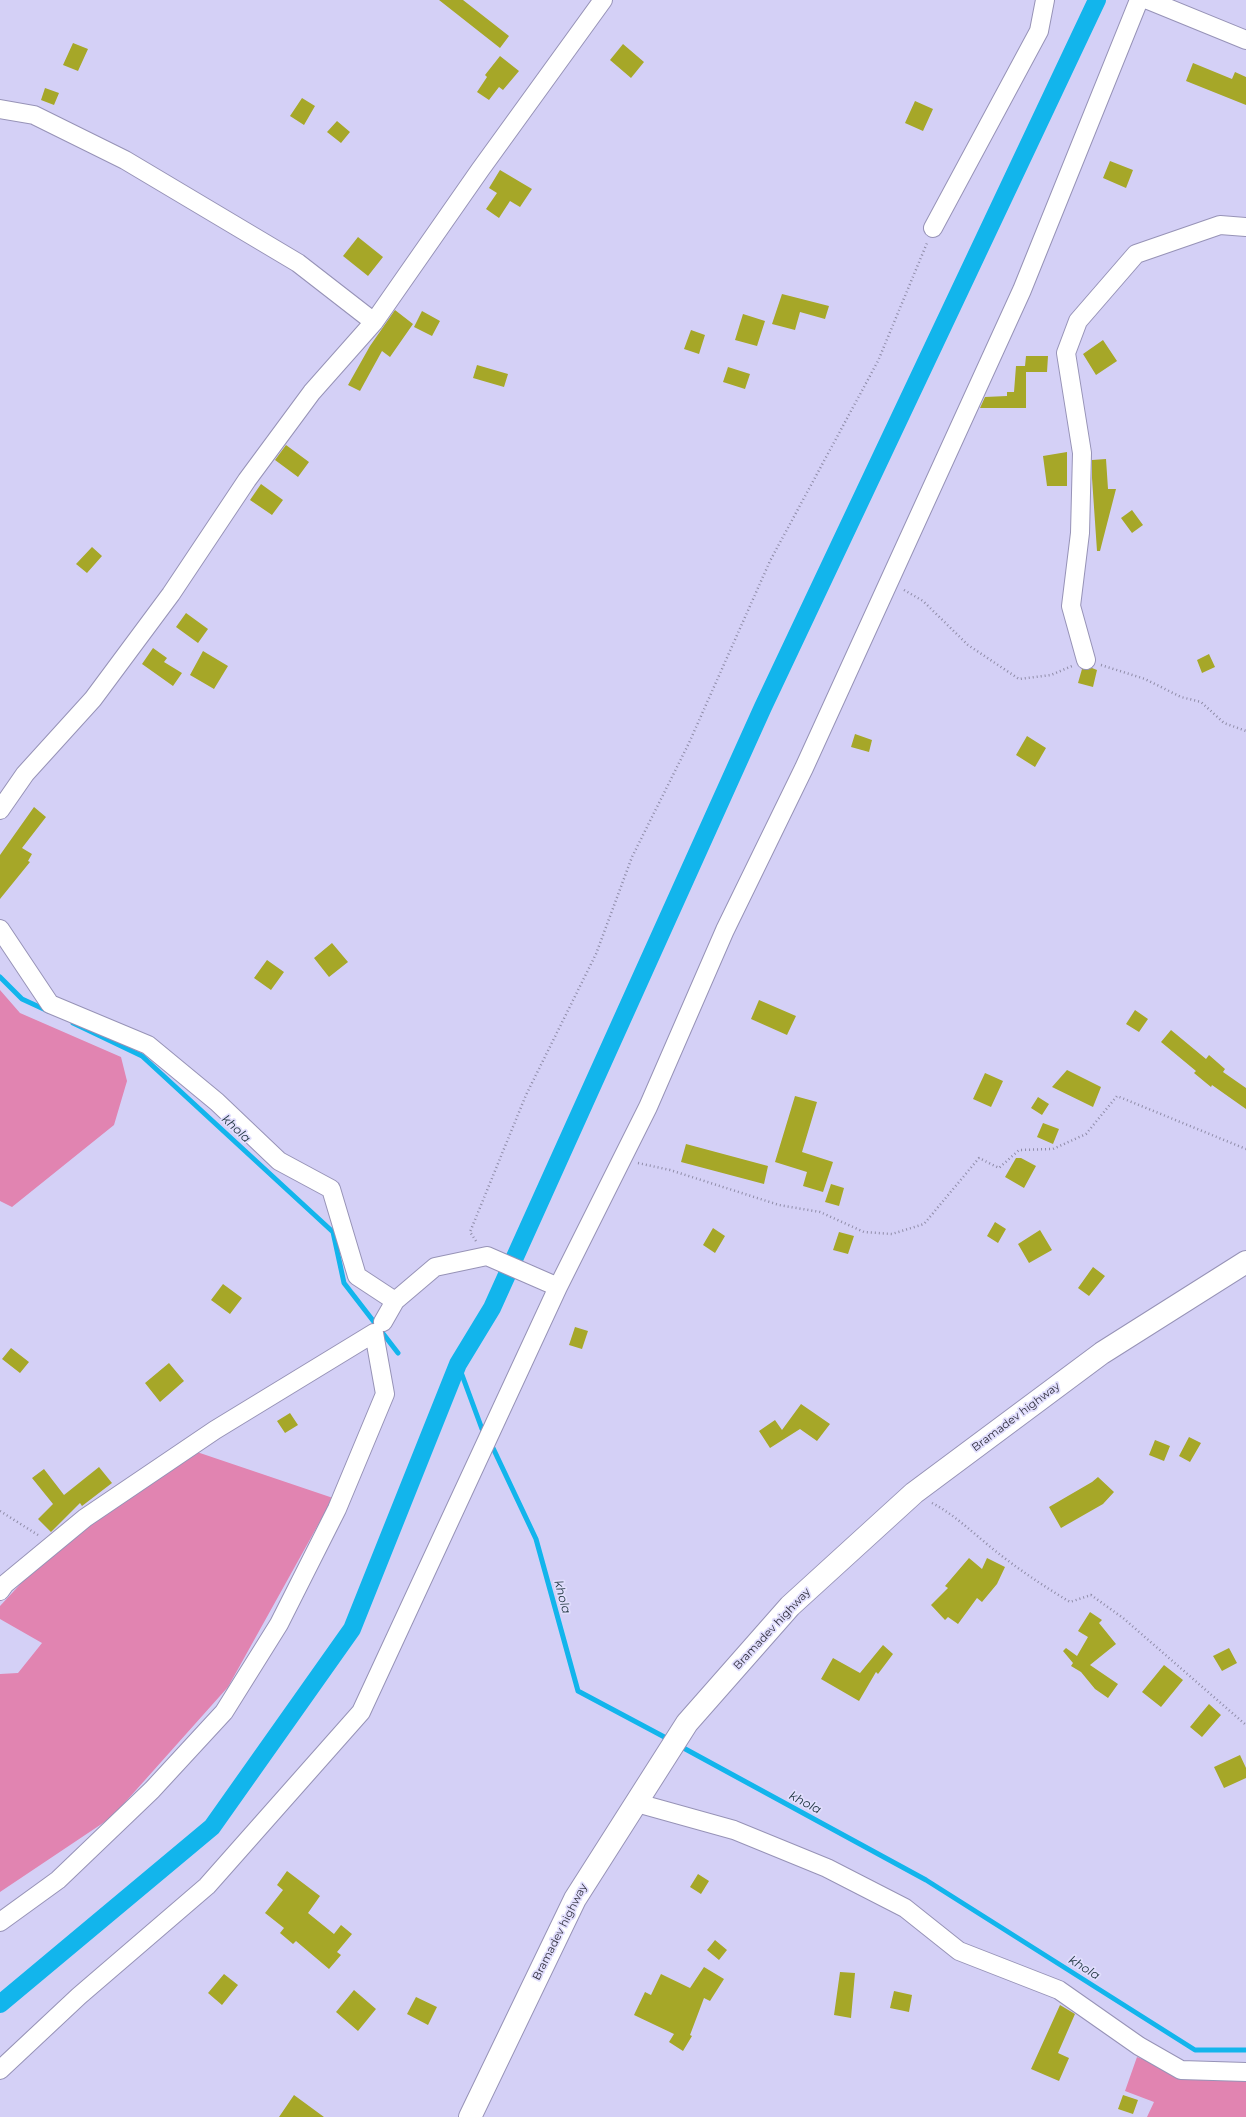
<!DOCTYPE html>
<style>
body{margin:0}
canvas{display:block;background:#d4d0f6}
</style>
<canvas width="1246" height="2117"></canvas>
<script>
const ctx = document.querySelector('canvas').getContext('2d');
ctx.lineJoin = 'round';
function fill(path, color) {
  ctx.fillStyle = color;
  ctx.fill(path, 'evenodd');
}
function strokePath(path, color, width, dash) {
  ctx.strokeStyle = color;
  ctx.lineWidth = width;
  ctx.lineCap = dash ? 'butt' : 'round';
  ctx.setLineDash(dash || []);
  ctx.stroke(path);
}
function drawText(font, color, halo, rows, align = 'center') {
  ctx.font = font + ' Montserrat,sans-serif';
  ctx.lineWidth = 3.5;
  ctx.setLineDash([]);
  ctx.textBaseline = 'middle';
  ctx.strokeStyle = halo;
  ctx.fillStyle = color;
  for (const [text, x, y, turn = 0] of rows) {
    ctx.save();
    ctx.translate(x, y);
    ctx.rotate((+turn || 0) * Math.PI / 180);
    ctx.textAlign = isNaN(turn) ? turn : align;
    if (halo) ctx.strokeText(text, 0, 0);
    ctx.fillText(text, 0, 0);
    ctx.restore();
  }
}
fill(new Path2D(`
 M0 990 20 1013 121 1057 127 1081 114 1125 12 1207 0 1201Z
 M194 1451 333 1498 228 1687 112 1817 0 1892V1674L18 1673 42 1643 0 1619V1606L52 1550Z
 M1137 2057 1177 2072 1246 2077V2117H1147L1154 2102 1125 2091Z`), '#e184b1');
strokePath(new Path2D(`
 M0 977 22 999 48 1011
 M73 1023 142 1056 333 1232 344 1283 398 1353
 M458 1364 482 1429
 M493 1448 536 1539 578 1691 670 1740
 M678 1745 926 1880 1195 2050H1246`), '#12b5ec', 5);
strokePath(new Path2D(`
 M0 2004 212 1827 352 1629 458 1364 492 1308 763 707 1097 0`), '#12b5ec', 18);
fill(new Path2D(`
 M439 0H463L509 36 500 48Z
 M73 43 88 49 78 71 63 65Z
 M623 44 644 62 631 78 610 60Z
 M500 56 519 71 503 90 499 87 489 100 477 92 487 77 485 75Z
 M1193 63 1232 79 1235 72 1246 77V105L1186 81Z
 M45 88 59 93 54 105 41 100Z
 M302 98 315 106 304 125 290 116Z
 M915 101 933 109 923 131 905 123Z
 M337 121 350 132 341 143 327 132Z
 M1110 161 1133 170 1126 188 1103 178Z
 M500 170 532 189 520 207 510 201 499 218 486 209 497 193 489 188Z
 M358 237 383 257 368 276 343 256Z
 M782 294 829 306 825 319 800 312 795 330 772 324Z
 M395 310 413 324 390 357 382 351 360 391 348 385 370 346Z
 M422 311 440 321 432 336 414 327Z
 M743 314 765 321 757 346 735 340Z
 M691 330 705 335 699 354 684 349Z
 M1103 340 1117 361 1096 375 1083 354Z
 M1026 356H1048L1047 372H1026V408H980L985 397 1007 396V392H1014L1016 366H1025Z
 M477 365 508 374 504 387 473 378Z
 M728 367 750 374 745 389 723 382Z
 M286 445 309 462 298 477 275 460Z
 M1067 452V486H1047L1043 456Z
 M1106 459 1108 489H1116L1100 551H1097L1092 478V460Z
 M261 484 283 500 272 515 250 500Z
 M1132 510 1143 525 1132 533 1121 518Z
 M92 547 102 556 87 573 76 564Z
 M186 613 208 629 198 643 176 627Z
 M153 648 167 658 164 662 182 673 173 686 142 664Z
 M203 651 228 666 214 689 190 675Z
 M1209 654 1215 667 1202 673 1197 660Z
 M1092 668 1097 670 1093 687 1078 683 1082 669Z
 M855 734 872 740 869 752 851 747Z
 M1027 736 1046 748 1035 767 1016 755Z
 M34 807 46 817 22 848 32 854 28 861 30 862 0 899V855Z
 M332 943 348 962 329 977 314 958Z
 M267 960 284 972 271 990 254 978Z
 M759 1000 796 1016 787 1035 751 1019Z
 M1135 1010 1148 1019 1139 1032 1126 1024Z
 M1171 1030 1206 1059 1209 1055 1225 1069 1223 1072 1246 1088V1109L1212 1085 1211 1087 1194 1073 1196 1071 1161 1042Z
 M1067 1070 1101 1087 1093 1107 1052 1087Z
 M985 1073 1003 1081 991 1107 973 1099Z
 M795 1096 817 1102 802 1152 833 1162 823 1192 803 1186 807 1172 775 1162Z
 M1038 1097 1049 1104 1042 1115 1031 1108Z
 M1043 1123 1059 1129 1053 1144 1037 1137Z
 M686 1144 768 1166 764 1184 681 1162Z
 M1016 1158H1021L1036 1166 1024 1188 1005 1177Z
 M831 1184 844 1188 839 1206 825 1202Z
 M995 1222 1006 1229 998 1243 987 1236Z
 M713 1228 725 1236 715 1253 703 1245Z
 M1040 1230 1052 1250 1029 1263 1018 1244Z
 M839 1232 854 1236 848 1254 833 1250Z
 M1093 1267 1105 1276 1089 1296 1078 1288Z
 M223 1284 242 1298 230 1314 211 1300Z
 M575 1327 588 1331 582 1349 569 1345Z
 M11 1348 29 1362 20 1373 2 1359Z
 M169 1363 184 1381 160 1402 145 1383Z
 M801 1404 830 1424 817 1441 800 1429 770 1448 759 1431 775 1420 782 1430Z
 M290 1413 298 1425 285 1433 277 1421Z
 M1189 1437 1201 1443 1190 1462 1179 1456Z
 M1155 1440 1170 1446 1164 1461 1149 1455Z
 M99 1467 112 1483 82 1506 80 1503 51 1532 38 1519 53 1504 32 1478 44 1469 64 1495Z
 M1098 1477 1114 1492 1103 1504 1061 1528 1049 1507 1092 1482Z
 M969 1558 982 1569 987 1558 1005 1567 997 1584 982 1602 977 1598 958 1624 948 1617 945 1620 931 1605 948 1588 945 1586Z
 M1090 1612 1102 1620 1099 1623 1116 1644 1090 1665 1118 1684 1108 1698 1095 1689 1081 1672 1071 1666 1073 1663 1063 1651 1066 1648 1077 1656 1088 1637 1078 1631Z
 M883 1645 893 1654 878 1674 876 1672 859 1701 821 1679 833 1658 860 1673Z
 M1229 1648 1237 1663 1222 1671 1213 1656Z
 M1164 1665 1183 1680 1161 1707 1142 1692Z
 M1209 1704 1221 1715 1202 1737 1190 1727Z
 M1240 1755 1246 1768V1778L1224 1788 1214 1767Z
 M287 1871 320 1896 308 1913 334 1934 341 1925 352 1934 337 1952 341 1955 329 1969 296 1941 293 1944 280 1933 284 1928 265 1913 283 1890 277 1885Z
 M698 1874 709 1881 701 1894 690 1887Z
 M715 1940 727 1950 719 1960 707 1950Z
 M704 1967 724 1979 710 2001 704 1998 690 2035 692 2036 683 2051 669 2042 674 2034 634 2015 645 1992 651 1995 661 1974 690 1988Z
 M840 1972 855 1973 851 2018 834 2015Z
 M224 1974 238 1985 222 2005 208 1993Z
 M354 1990 376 2009 358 2031 336 2012Z
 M894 1991 912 1995 909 2012 890 2008Z
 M416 1997 437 2007 428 2025 407 2014Z
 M1060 2005 1075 2014 1058 2053 1069 2058 1059 2081 1031 2069Z
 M294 2095 324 2117H279Z
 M1123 2095 1138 2100 1133 2114 1118 2109Z`), '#a6a728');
const minor = new Path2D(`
 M1148 0 1246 40
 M0 109 34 115 125 160 298 263 374 322
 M933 228 1039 31 1045 0
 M1086 660 1071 606 1080 533 1082 453 1066 353 1078 321 1136 254 1220 225 1246 227
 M0 810 25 774 93 699 171 594 247 480 312 392 374 322 480 170 603 0
 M0 929 50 1004 148 1045 217 1102 279 1161 331 1189 357 1276 395 1301
 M383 1322 395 1301 435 1267 487 1256 558 1287
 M0 1591 5 1584 85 1518 215 1430 374 1333 385 1394 337 1509 279 1624 224 1712 152 1790 58 1880 0 1922
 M637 1803 734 1830 827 1868 905 1908 959 1951 1059 1990 1139 2046 1181 2070 1246 2072
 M0 2070 79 1996 207 1886 361 1712 558 1287 648 1107 725 930 804 768 1022 290 1139 0`);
const tertiary = new Path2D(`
 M470 2117 575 1899 687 1723 790 1606 914 1493 1102 1353 1246 1262`);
strokePath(minor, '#9793b7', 20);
strokePath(tertiary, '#9793b7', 24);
strokePath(new Path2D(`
 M904 590 923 601 968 645 1019 679 1051 675 1072 666
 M1101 665 1145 679 1181 697 1201 702 1224 723 1246 731
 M638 1163 670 1170 779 1205 820 1212 864 1232 892 1234 924 1224 979 1158 999 1168 1019 1150 1053 1149 1086 1134 1117 1096 1246 1149
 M476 1241 470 1232 526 1095 596 954 632 857 689 743 770 561 878 361 927 243
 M932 1503C957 1516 976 1536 998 1553 1021 1571 1045 1587 1070 1602L1091 1595 1123 1618 1246 1725
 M0 1511 38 1535`), '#8f8ca8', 2.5, [1, 3]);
strokePath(minor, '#fff', 18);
strokePath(tertiary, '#fff', 22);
drawText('11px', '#2f2e3c', '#e1defd', [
 ["Bramadev highway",1016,1417,-37],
 ["Bramadev highway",772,1629,-47],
 ["Bramadev highway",560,1932,-63]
]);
drawText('italic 12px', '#203641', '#e1defd', [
 ["khola",236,1129,43],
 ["khola",562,1597,75],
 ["khola",805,1803,28],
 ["khola",1084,1968,32]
]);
</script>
